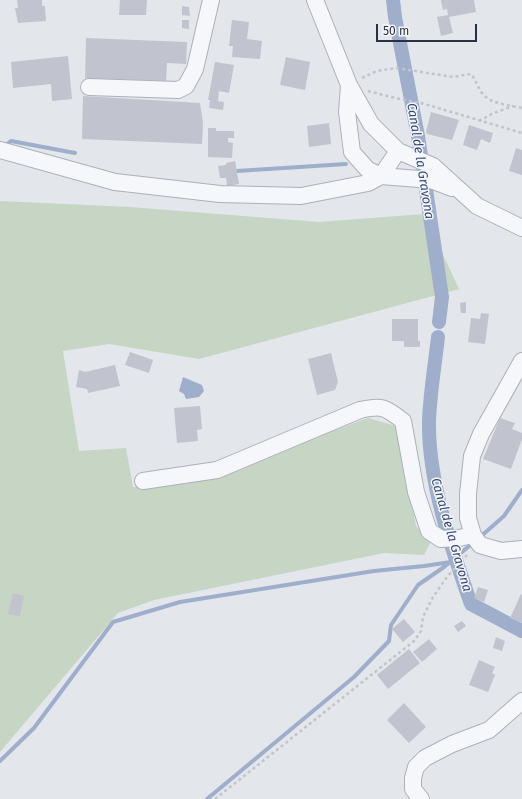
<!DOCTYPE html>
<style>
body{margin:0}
#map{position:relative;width:522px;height:799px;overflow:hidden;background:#e3e6eb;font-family:"Fira Sans",sans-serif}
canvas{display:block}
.scale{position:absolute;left:376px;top:24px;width:101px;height:18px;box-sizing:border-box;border:2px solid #2b3144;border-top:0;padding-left:5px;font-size:12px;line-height:14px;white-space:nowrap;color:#2b3144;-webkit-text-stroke:3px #f3f5f9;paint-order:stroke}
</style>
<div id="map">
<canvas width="522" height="799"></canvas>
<div class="scale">50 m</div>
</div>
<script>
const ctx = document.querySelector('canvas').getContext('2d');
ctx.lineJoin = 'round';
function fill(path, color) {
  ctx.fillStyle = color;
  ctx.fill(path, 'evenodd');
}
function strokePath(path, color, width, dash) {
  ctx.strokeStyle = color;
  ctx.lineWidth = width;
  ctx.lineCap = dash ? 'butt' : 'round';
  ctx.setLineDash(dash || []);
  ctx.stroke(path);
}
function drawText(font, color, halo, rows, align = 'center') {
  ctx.font = font + ' "Fira Sans",sans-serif';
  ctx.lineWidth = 3;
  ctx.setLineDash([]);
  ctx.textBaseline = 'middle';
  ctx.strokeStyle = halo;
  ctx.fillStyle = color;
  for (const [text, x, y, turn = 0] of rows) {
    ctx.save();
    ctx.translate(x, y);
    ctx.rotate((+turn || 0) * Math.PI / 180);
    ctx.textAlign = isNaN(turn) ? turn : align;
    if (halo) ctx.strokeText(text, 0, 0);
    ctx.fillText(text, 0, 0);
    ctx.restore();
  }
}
fill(new Path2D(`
 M0 201 130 207 319 222 424 214 459 289 199 359 109 344 63 351 79 451 126 448 133 487 188 483 368 418 396 426 416 526 430 543 424 555 384 553 154 600 118 613 0 752Z`), '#c7d5c5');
fill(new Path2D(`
 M183 377 202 385 204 391 199 397 186 399 184 394 179 391Z`), '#9faecb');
strokePath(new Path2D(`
 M3 147 11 141 75 153
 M237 171 346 164
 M479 538 504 516 522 490
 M0 761 34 728 113 622 180 602 374 571 424 566 451 562
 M207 799 354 677 389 641 391 625 418 585 444 567 474 542`), '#9faecb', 4);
strokePath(new Path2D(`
 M393 0 395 17 418 136 442 297 439 322
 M438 337C435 364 430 393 429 421 428 481 451 547 471 604L522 631`), '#9faecb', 14);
fill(new Path2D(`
 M17 0H42V6H45L46 21 18 23 15 8H18Z
 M120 0H147L146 15H119Z
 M441 0H474L476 12 449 17 453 33 441 36 437 17 448 15 447 9 443 10Z
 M182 6 189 7 190 16 182 15Z
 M182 20H189V29L182 28Z
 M232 20 249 22 247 39 262 41 260 59 232 57 233 46H229Z
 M86 38 187 42 186 64 167 63 166 81 85 78Z
 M68 56 72 99 52 101 51 84 13 88 11 62Z
 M286 57 310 62 305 90 280 85Z
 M215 62 234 65 229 93 219 91 218 101 224 102 223 110 209 108 210 100H208Z
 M83 96 200 103 203 123 202 144 82 139Z
 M431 112 459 120 452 140 427 134 426 132Z
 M329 123 331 144 309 147 307 126Z
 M469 125 493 133 490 143 481 139 477 150 463 145Z
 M208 128H216V131H234V138H228V142L233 143 232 158 208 157Z
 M516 148 522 150V175L509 171Z
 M235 161 239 184 227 186 226 178H220L218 166 226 165V163Z
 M466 302V313H461L460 303Z
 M481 313 489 314 485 344 468 342 471 318 480 319Z
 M392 319H418V341H420V347H404V341H392Z
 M130 352 153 360 149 373 125 365Z
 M331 353 338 382 335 390 317 395 308 359Z
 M115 365 120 386 88 393 87 389 76 387 79 370 85 372Z
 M200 406 202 429 197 430 198 441 177 443 174 408Z
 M500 418 515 423 512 429 522 433V439L511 469 483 459Z
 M478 587 488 590 484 602 474 598Z
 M13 593 24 596 20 616 8 614Z
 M521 594 522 595V623L510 618Z
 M404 619 415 632 403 642 392 629Z
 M462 621 466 626 458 632 454 626Z
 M496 637 505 641 502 651 493 648Z
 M429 639 437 649 422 662 413 652Z
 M409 649 420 663 388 689 377 675Z
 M479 660 495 667 492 673 495 675 488 692 469 685Z
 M404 703 426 727 409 743 387 720Z`), '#c1c4ce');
const minor = new Path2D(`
 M315 0 349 85 371 124 398 151 433 166 477 206 522 228
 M349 85 347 112 352 152 368 170 381 176 431 180 452 188
 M89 87 178 90 186 86 195 69 211 0
 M0 150 115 182 220 194 301 196 368 183 381 176 398 151
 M522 361 481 434 472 456 468 494V518L473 535 480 545 501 551 522 549
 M143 481 217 470 360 410C382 405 385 407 403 421L416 492 429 531 441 539 459 538 473 535
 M421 799 413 789V778L416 767 425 758 452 744 489 730 522 701`);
strokePath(minor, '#acb0b9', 18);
strokePath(new Path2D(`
 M362 78 377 71 396 68 453 77 471 74C476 80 477 86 482 93 490 104 509 105 522 108
 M368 91 395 98 421 103 522 133
 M479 121 494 113 513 106
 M215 799 414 641 421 631 423 617 433 597 447 577 468 554`), '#c1c4cb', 2.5, [3, 3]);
strokePath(minor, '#f6f7fa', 16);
drawText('italic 13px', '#354978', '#f3f5f9', [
 ["Canal de la Gravona",420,161,81],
 ["Canal de la Gravona",451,535,74]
]);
</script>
